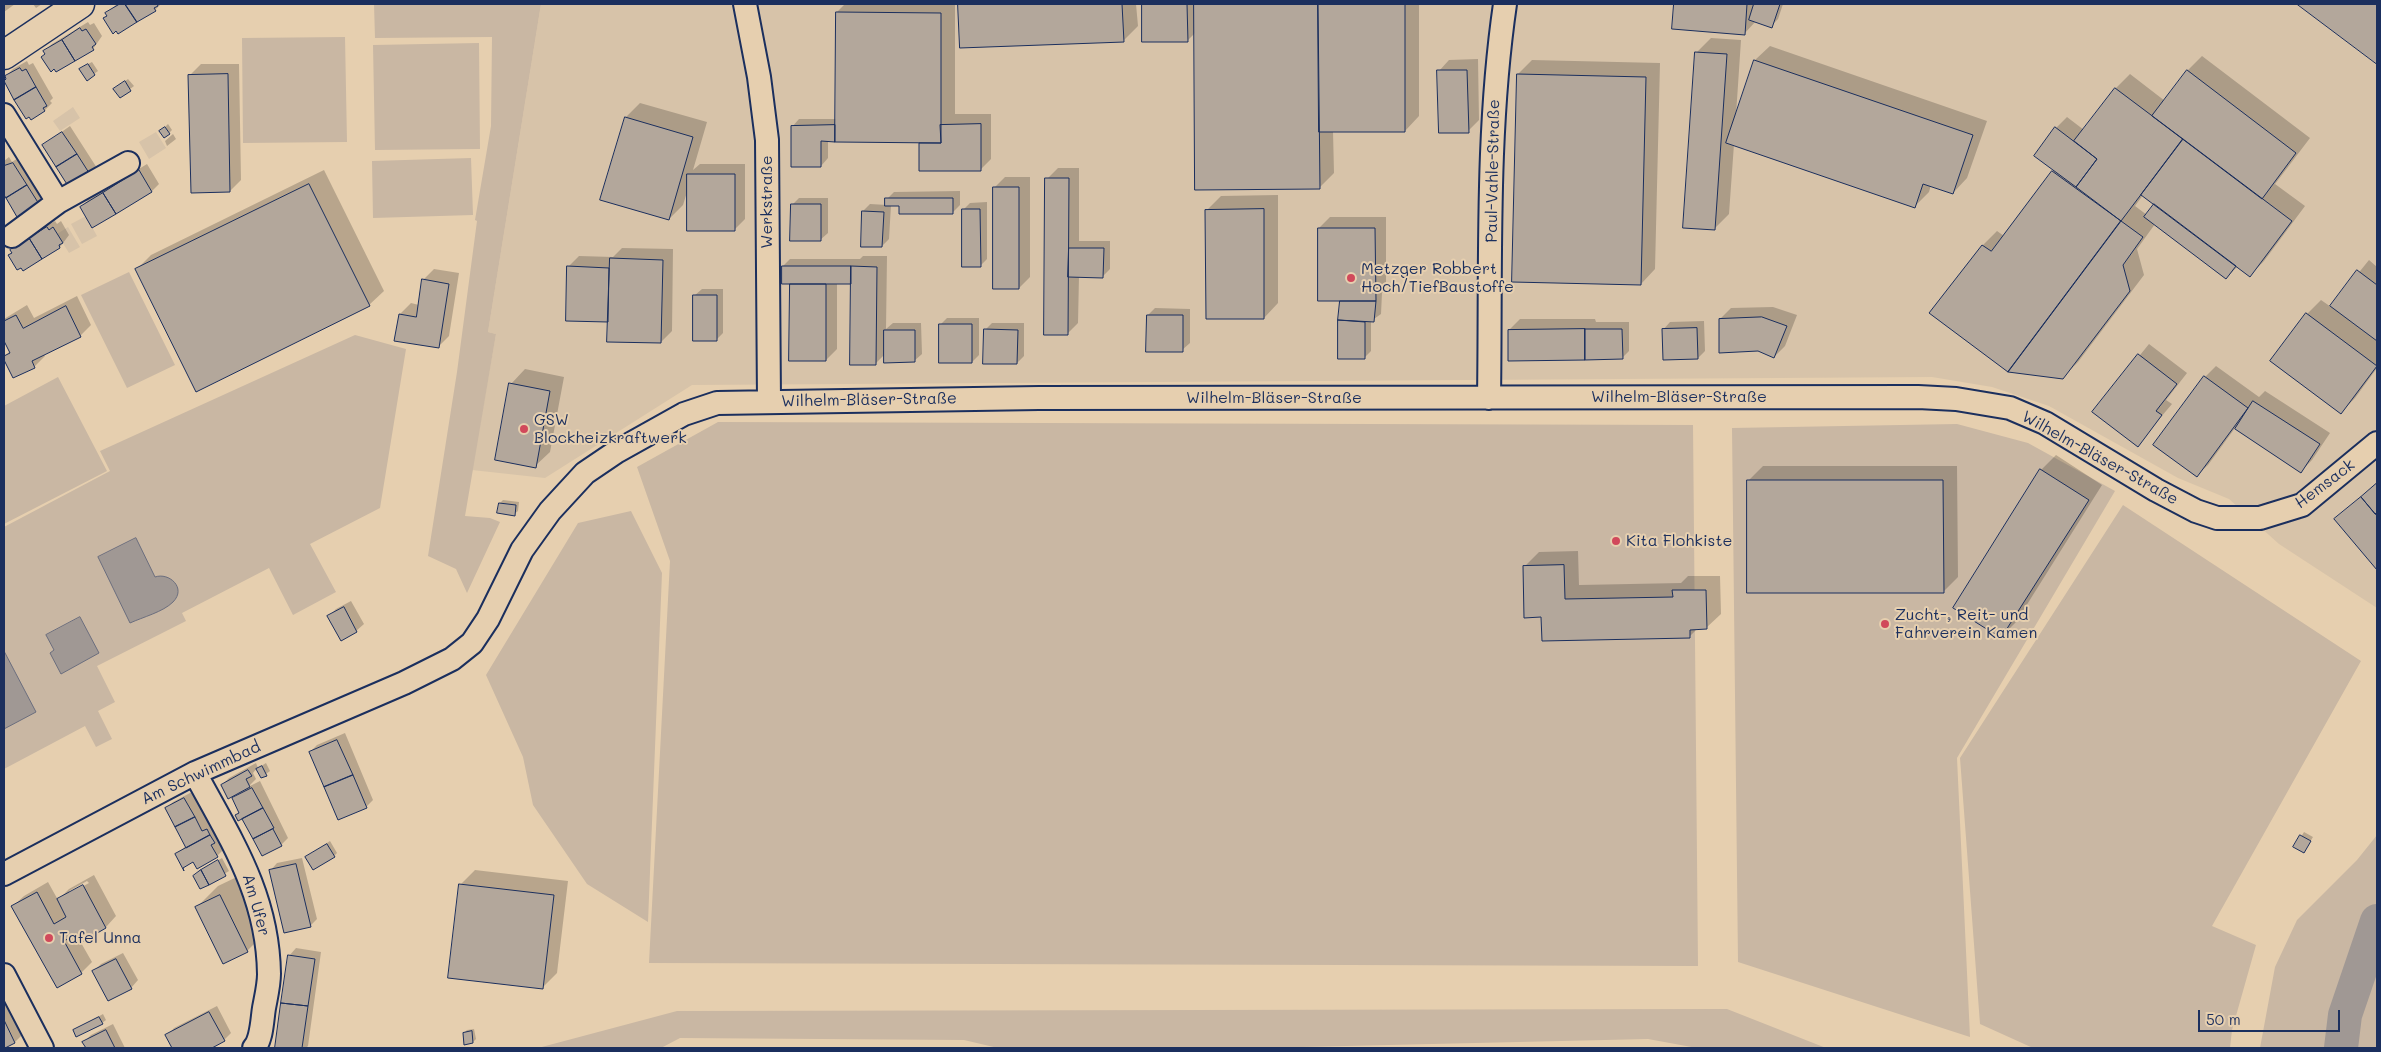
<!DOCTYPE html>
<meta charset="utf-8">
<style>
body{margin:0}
#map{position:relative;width:2381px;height:1052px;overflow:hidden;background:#e6cfaf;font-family:Mali,sans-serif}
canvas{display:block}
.frame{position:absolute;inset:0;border:5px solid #1b2f5e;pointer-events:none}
.scale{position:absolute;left:2198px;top:1010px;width:142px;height:22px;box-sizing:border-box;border:2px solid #1b2f5e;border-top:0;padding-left:6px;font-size:15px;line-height:18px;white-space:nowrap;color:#1b2f5e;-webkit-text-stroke:4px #e6cfaf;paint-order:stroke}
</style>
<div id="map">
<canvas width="2381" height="1052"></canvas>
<div class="frame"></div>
<div class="scale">50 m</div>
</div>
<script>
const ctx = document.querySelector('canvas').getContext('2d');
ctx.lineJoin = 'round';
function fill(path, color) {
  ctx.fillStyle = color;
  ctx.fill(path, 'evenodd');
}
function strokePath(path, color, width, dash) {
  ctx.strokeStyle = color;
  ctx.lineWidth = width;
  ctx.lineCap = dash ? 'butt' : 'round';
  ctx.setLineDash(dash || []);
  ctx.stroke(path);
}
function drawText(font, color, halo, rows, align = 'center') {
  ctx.font = font + ' Mali,sans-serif';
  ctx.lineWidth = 4;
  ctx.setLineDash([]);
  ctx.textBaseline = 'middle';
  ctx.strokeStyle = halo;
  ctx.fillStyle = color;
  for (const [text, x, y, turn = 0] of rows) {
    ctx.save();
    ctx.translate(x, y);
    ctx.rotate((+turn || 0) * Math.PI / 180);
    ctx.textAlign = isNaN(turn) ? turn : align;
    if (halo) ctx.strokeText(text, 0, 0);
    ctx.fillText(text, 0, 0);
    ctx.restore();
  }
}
fill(new Path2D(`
 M541 4H2377V608L2279 544 2229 499 2178 478 2049 406 1992 387 1932 377 692 385 545 478 472 470 496 334 488 332Z
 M73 107 80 118 60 131 53 121Z
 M156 132 166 148 149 159 139 142Z
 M86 216 97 236 82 244 71 224Z
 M68 227 80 247 69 253 57 234Z`), '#d7c3a9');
fill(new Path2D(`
 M374 4H541L488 332 496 334 465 516 490 518 500 522 467 593 456 569 428 556 457 372 477 221 475 220 491 126 492 37 375 38Z
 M345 37 347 142 243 143 242 38Z
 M479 43 480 149 375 150 373 45Z
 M471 158 473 215 373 218 372 161Z
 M129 272 175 365 127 388 81 295Z
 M355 335 406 349 380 508 310 544 336 592 293 615 269 568 182 613 186 621 97 666 115 702 98 711 112 739 96 747 85 726 4 769V527L110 471 100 451Z
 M58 377 107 471 4 524V406Z
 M718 422 1693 425 1698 966 649 963 670 561 637 467Z
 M1957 424 2028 443 2115 491 1957 758 1970 1037 1738 962 1732 428Z
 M2123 505 2361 661 2212 926 2256 945 2232 1030 2230 1048H2033L1980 1024 1960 758Z
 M631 511 662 573 648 922 587 884 533 805 523 757 486 675 578 523Z
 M2377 835V1048H2260L2275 967 2297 920 2357 860Z
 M1727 1009 1826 1048H1697L1648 1039 1259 1048H998L964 1040 680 1038 661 1048H538L677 1011Z`), '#c9b7a3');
const water = new Path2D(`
 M136 538 155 577C169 572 187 588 173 602 163 612 143 617 130 623L98 557Z
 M80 617 99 653 61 674 50 653 54 650 46 635Z
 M4 651 36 712 4 729Z`);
fill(water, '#a09894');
strokePath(water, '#6b6e7e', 1);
fill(new Path2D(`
 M4 4H15L4 12Z
 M33 4H42L36 8Z
 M117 4H161L155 10 105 18 108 15 107 13Z
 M845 4H955V114H991V159L980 170H921L920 142 828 141V158L821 166 792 127 799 119H836L837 12Z
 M959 4H1136L1138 26 1123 41 961 47Z
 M1143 4H1419V116L1405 131H1333L1334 173 1319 188 1196 32 1187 41H1143Z
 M1676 4H1783L1778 19 1771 26 1756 21 1744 34 1674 28Z
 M2299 4H2377V63Z
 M88 22 90 25 94 23 102 36 93 49 46 54 45 51 52 44Z
 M1711 38 1741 40 1736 115 1755 60 1770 46 1987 121 1967 178 1953 193 1931 185 1929 192 1915 206 1734 144 1729 214 1714 229 1697 52Z
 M2202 56 2310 138 2275 184 2305 206 2264 261 2250 275 2238 266 2226 278 2155 224 2137 249 2144 275 2078 362 2063 377 1982 246 1997 231 2004 236 2054 170 2056 128 2067 117 2084 130 2116 88 2130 74 2165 101 2188 70ZM2143 195 2155 204 2147 215 2135 206Z
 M1478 59 1479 120 1468 131 1439 71 1449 60Z
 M1532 60 1660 63 1655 269 1641 284 1518 74Z
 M27 61 29 65 33 63 53 98 50 101 52 103 45 110 31 119 6 76 13 69Z
 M92 62 98 71 87 79 84 66Z
 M201 64H239L241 180 230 191 190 75Z
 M128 79 134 86 120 97 118 86Z
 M640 103 707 122 693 170 700 164H745V219L734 230 688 189 683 205 669 219 626 117Z
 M168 124 172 130 169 133 164 128Z
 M70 126 97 168 70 188 43 145Z
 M173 134 176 139 167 146 165 141Z
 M21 156 45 196 42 198 44 201 18 215 4 192V161L9 157 12 162Z
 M147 164 159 184 152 191 93 227 81 207 88 200Z
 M1058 168H1079V241H1110V269L1103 276H1079L1078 323 1067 334 1047 179Z
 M324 170 384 291 369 305 137 269 151 255Z
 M1005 177H1030V277L1019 288 995 187Z
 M960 191V205L953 212 891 205 889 239 882 246 863 211 870 204 887 205V199L894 192Z
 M1278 195V303L1264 318 1207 210 1221 196Z
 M799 198H828V233L820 240 792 205Z
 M987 202V259L980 266 963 210 970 203Z
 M1330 217H1386V289L1382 293 1381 314 1371 321V351L1364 358H1339L1341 300 1319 228Z
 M55 221 57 224 61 221 69 235 60 247 9 255 19 243Z
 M622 248 673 249 672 331 661 342 609 321 568 267 579 256 613 257Z
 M863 256H887L886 329 893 323H921L922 354 914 361 886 353 875 364 852 283H837V349L826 360 783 266 790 259H860Z
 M2369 260 2377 267V368L2355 398 2341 412 2307 314 2321 300 2331 307Z
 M434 269 459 273 449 336 438 347 400 314 411 303 419 305 423 280Z
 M702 289H723V333L716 340 694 296Z
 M77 296 91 325 80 336 44 354 45 356 34 367 14 377 4 357 10 351 4 338V319L27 305 34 318Z
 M1773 307 1797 315 1785 346 1774 357 1720 319 1731 308Z
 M1155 308 1190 309V343L1182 350 1148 315Z
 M947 318H979V355L972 362 940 325Z
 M1520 319H1595L1596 322H1629V351L1622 358 1509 330Z
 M1704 321 1705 351 1698 358 1663 330 1670 322Z
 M992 323H1024V356L1017 363 985 330Z
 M2149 344 2187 373 2166 400 2172 404 2137 445 2094 412Z
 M2216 366 2259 397 2265 391 2330 433 2312 460 2301 471 2235 428 2208 465 2197 475 2205 377Z
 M525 369 564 377 550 452 535 466 511 384Z
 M2056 455 2102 485 2016 622 2001 637 2041 470Z
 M1763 466H1957L1958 577 1943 592 1748 481Z
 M2377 483V568L2336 519Z
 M503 500 519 502 518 511 514 514 500 503Z
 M1578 551 1579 585 1681 583 1688 576H1720L1721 614 1706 628H1698L1689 637 1542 616 1524 567 1539 552Z
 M351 601 364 624 356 631 329 616 336 609Z
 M345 733 373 800 366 807 310 752 317 745Z
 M256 763 258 768 266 763 270 771 262 777 257 768 253 773 256 779 248 787 260 781 288 838 281 845 263 855 243 817 237 815 240 812 233 799 241 791 222 785 229 778Z
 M192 792 209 824 214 822 224 849 217 856 194 861 176 854 186 846 166 809 173 802Z
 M2304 832 2313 837 2304 852 2295 847Z
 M330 841 337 853 334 856 306 857Z
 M222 858 229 871 201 888 198 872Z
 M302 858 317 919 310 926 270 871 277 863Z
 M475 870 568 881 557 973 542 988 460 885Z
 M94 875 116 916 106 927 80 941 92 962 81 973 13 906 24 896 48 882 58 900 69 889ZM87 881 89 883 69 894V891Z
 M241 875 268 930 247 951 197 907 218 886Z
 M296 948 321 952 308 1046 306 1048H276L289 956Z
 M123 953 138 980 131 988 94 971 101 964Z
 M4 999 22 1035 15 1042 4 1048Z
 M217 1006 231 1033 224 1040 209 1048H173L167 1036 174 1028Z
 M103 1014 106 1020 102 1023 74 1030Z
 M113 1024 125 1048H87L84 1042 91 1035Z
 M474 1029 476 1039 473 1042 464 1033 467 1030Z`), '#0003');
strokePath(new Path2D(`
 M2341 1048 2345 1015 2377 921`), '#a09894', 34);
const building = new Path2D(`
 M120 4H125L137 22 118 34 116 31 113 34 103 18 107 16 105 13Z
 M125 4H157L158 6 154 8 156 11 137 22Z
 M958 4H1122L1124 42 960 48Z
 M1142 4H1187L1188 42H1142Z
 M1194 4H1318L1320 189 1195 190Z
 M1318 4H1405V132H1319Z
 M1674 4H1747L1745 35 1672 29Z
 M1754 4H1780L1772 28 1749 20Z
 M2297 4H2377V64Z
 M836 12 941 13V143L835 142Z
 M80 28 82 31 86 29 96 44 92 47 94 50 75 61 62 40Z
 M62 40 75 61 56 72 54 69 51 72 41 57 45 54 43 51Z
 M1695 52 1727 54 1715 230 1683 228Z
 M1754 60 1973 135 1953 194 1923 184 1915 208 1726 143Z
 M88 64 95 75 87 81 79 69Z
 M20 68 22 71 26 69 36 87 14 100 4 81 6 79 5 76Z
 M1437 70H1467L1469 133H1439Z
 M2187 70 2296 153 2262 199 2152 116Z
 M228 74 230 192 191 193 188 75Z
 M1517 74 1646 77 1641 285 1512 282Z
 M125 81 131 91 120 98 113 89Z
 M36 87 47 106 43 108 45 111 31 120 29 117 26 119 14 100Z
 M2115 88 2183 139 2121 221 2076 187 2097 159 2074 141Z
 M625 117 693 137 669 220 600 200Z
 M981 124V171H919V143H941L940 125Z
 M835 125V142L821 141V167H791V126Z
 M165 127 170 134 164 138 159 131Z
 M2055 127 2097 159 2076 187 2034 156Z
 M62 132 77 154 56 167 42 145Z
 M2183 139 2292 221 2250 277 2141 195Z
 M77 154 91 176 70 189 56 167Z
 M13 163 27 185 6 198 4 195V166Z
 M139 170 152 192 116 214 103 193Z
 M2052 171 2121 221 2008 372 1929 313 1982 245 1991 251Z
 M687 174H735V231H687Z
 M1045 178H1069L1068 335H1044Z
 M309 184 370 306 196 392 135 269Z
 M27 185 39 204 23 219 20 215 17 217 6 198Z
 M993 187H1019V289H993Z
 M103 193 116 214 92 228 80 207Z
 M885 198H953V214H899V206H885Z
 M791 204H821V241H790Z
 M2154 204 2236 266 2226 279 2144 217Z
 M962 209H980L981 267H962Z
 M1264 209V319H1206L1205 210Z
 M862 211 884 212 882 247H861Z
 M2121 221 2143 237 2123 265 2130 291 2063 379 2008 372Z
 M47 227 49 230 53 227 63 243 59 245 60 248 42 259 29 238Z
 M1318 228H1375L1376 301H1318Z
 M29 238 42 259 23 271 21 268 17 270 8 255 12 253 10 250Z
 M1069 248H1104L1103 278 1068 277Z
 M610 258 663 260 661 343 607 342Z
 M567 266 609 268 608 322 566 321Z
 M782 266H851V284H782Z
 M851 266 877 267 876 365H850Z
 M2357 270 2377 285V341L2330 306Z
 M422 279 449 284 439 348 394 341 399 314 416 317Z
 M790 284H826V361H789Z
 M693 295H717V341H693Z
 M1340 301H1376L1374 322 1338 320Z
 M66 306 81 337 32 361 35 368 13 378 4 360V356L10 353 4 341V321L16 315 23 328Z
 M2306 313 2377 366 2341 414 2270 361Z
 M1147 315H1183V352H1146Z
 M1762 317 1787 326 1774 358 1758 351 1719 353V319Z
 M1338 320 1365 322V359H1338Z
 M939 324H972V363H939Z
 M1697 328 1698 359 1663 360 1662 329Z
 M984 329 1018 330 1017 364H983Z
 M1585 329H1622L1623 359 1585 360Z
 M1585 329V360L1508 361V330Z
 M884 330H915V362L884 363Z
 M2138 354 2177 384 2156 411 2162 415 2138 447 2092 412Z
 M2204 376 2248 408 2197 477 2153 445Z
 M509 383 550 391 536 468 495 460Z
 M2253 401 2320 444 2301 473 2235 429Z
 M2040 469 2089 500 2001 638 1953 608Z
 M1747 480H1943L1944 593H1747Z
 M2377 483V512L2375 514 2361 497Z
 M2361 497 2377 516V570L2334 519Z
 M499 503 516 505 515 516 497 513Z
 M1564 565 1565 599 1673 597 1672 590H1706L1707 629 1690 630V638L1542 641 1541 617 1524 618 1523 566Z
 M344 607 357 632 341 641 327 616Z
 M337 740 353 775 324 787 309 752Z
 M262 766 267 776 261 778 256 769Z
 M248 770 252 776 246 779 250 787 228 799 221 785Z
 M353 775 367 808 338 820 324 787Z
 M252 788 263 808 238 821 235 815 239 813 232 798Z
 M184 798 195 817 175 827 165 808Z
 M263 808 274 828 253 839 242 819Z
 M195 817 202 831 207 829 210 835 186 848 175 827Z
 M273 829 282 846 262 856 253 839Z
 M210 835 215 843 211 845 218 857 197 869 193 862 183 868 184 871 175 854Z
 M2300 835 2311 841 2304 853 2293 847Z
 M327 844 335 857 313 870 305 857Z
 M218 860 226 876 209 885 201 870Z
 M296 864 311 927 284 933 269 870Z
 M201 870 209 885 200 889 193 876Z
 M459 884 554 895 543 989 448 978Z
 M83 885 106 928 80 943 75 935 64 941 82 974 57 988 11 906 37 892 54 924 66 917 57 899Z
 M220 895 248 952 223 964 195 907Z
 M288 955 315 959 308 1006 281 1003Z
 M116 959 132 989 108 1001 92 971Z
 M281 1003 308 1006 302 1048H275Z
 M209 1012 225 1041 212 1048H172L165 1035Z
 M99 1017 103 1024 76 1037 73 1030Z
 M4 1020 15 1043 5 1048H4Z
 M106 1030 115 1048H86L82 1042Z
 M472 1031 473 1043 464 1045 463 1033Z`);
fill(building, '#b3a79b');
strokePath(building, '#1b2f5e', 1);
const minor = new Path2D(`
 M745 4 759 77 767 140 769 401
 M4 115 58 202 12 236
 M58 202 128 163
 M1489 398C1491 266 1486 134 1505 4
 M195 773C231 840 268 895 269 974 269 985 266 997 264 1008 262 1020 262 1039 254 1048
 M4 874 195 773 404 683 452 659 472 643 488 619 522 550 550 511 585 473 616 452 684 414 717 403 1039 398 1918 397 1956 399 2010 408 2045 423 2156 490 2196 511 2217 518H2260L2302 505 2377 443
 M4 975 42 1048`);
const tertiary = new Path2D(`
 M4 55 80 4`);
strokePath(minor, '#1b2f5e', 26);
strokePath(tertiary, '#1b2f5e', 31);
strokePath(minor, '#e6cfaf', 22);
strokePath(tertiary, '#e6cfaf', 28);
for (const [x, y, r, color] of [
 [1351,278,5,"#d1495b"],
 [524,429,5,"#d1495b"],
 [1616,541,5,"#d1495b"],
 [1885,624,5,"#d1495b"],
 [49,938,5,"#d1495b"]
]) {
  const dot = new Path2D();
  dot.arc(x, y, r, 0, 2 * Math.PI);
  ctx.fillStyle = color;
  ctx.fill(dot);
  strokePath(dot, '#e6cfaf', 2);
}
drawText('16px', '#1b2f5e', '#e6cfaf', [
 ["Paul-Vahle-Straße",1493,171,-89],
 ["Werkstraße",767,202,-90],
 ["Wilhelm-Bläser-Straße",1679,397],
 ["Wilhelm-Bläser-Straße",1274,398],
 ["Wilhelm-Bläser-Straße",869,400,-1],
 ["Wilhelm-Bläser-Straße",2100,458,29],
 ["Hemsack",2325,484,-37],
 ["Am Schwimmbad",201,773,-25],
 ["Am Ufer",256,905,74]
]);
drawText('16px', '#1b2f5e', '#e6cfaf', [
 ["Metzger Robbert",1361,269],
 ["Hoch/TiefBaustoffe",1361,287],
 ["GSW",534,420],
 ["Blockheizkraftwerk",534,438],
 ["Kita Flohkiste",1626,541],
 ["Zucht-, Reit- und",1895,615],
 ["Fahrverein Kamen",1895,633],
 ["Tafel Unna",59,938]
], 'left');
</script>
